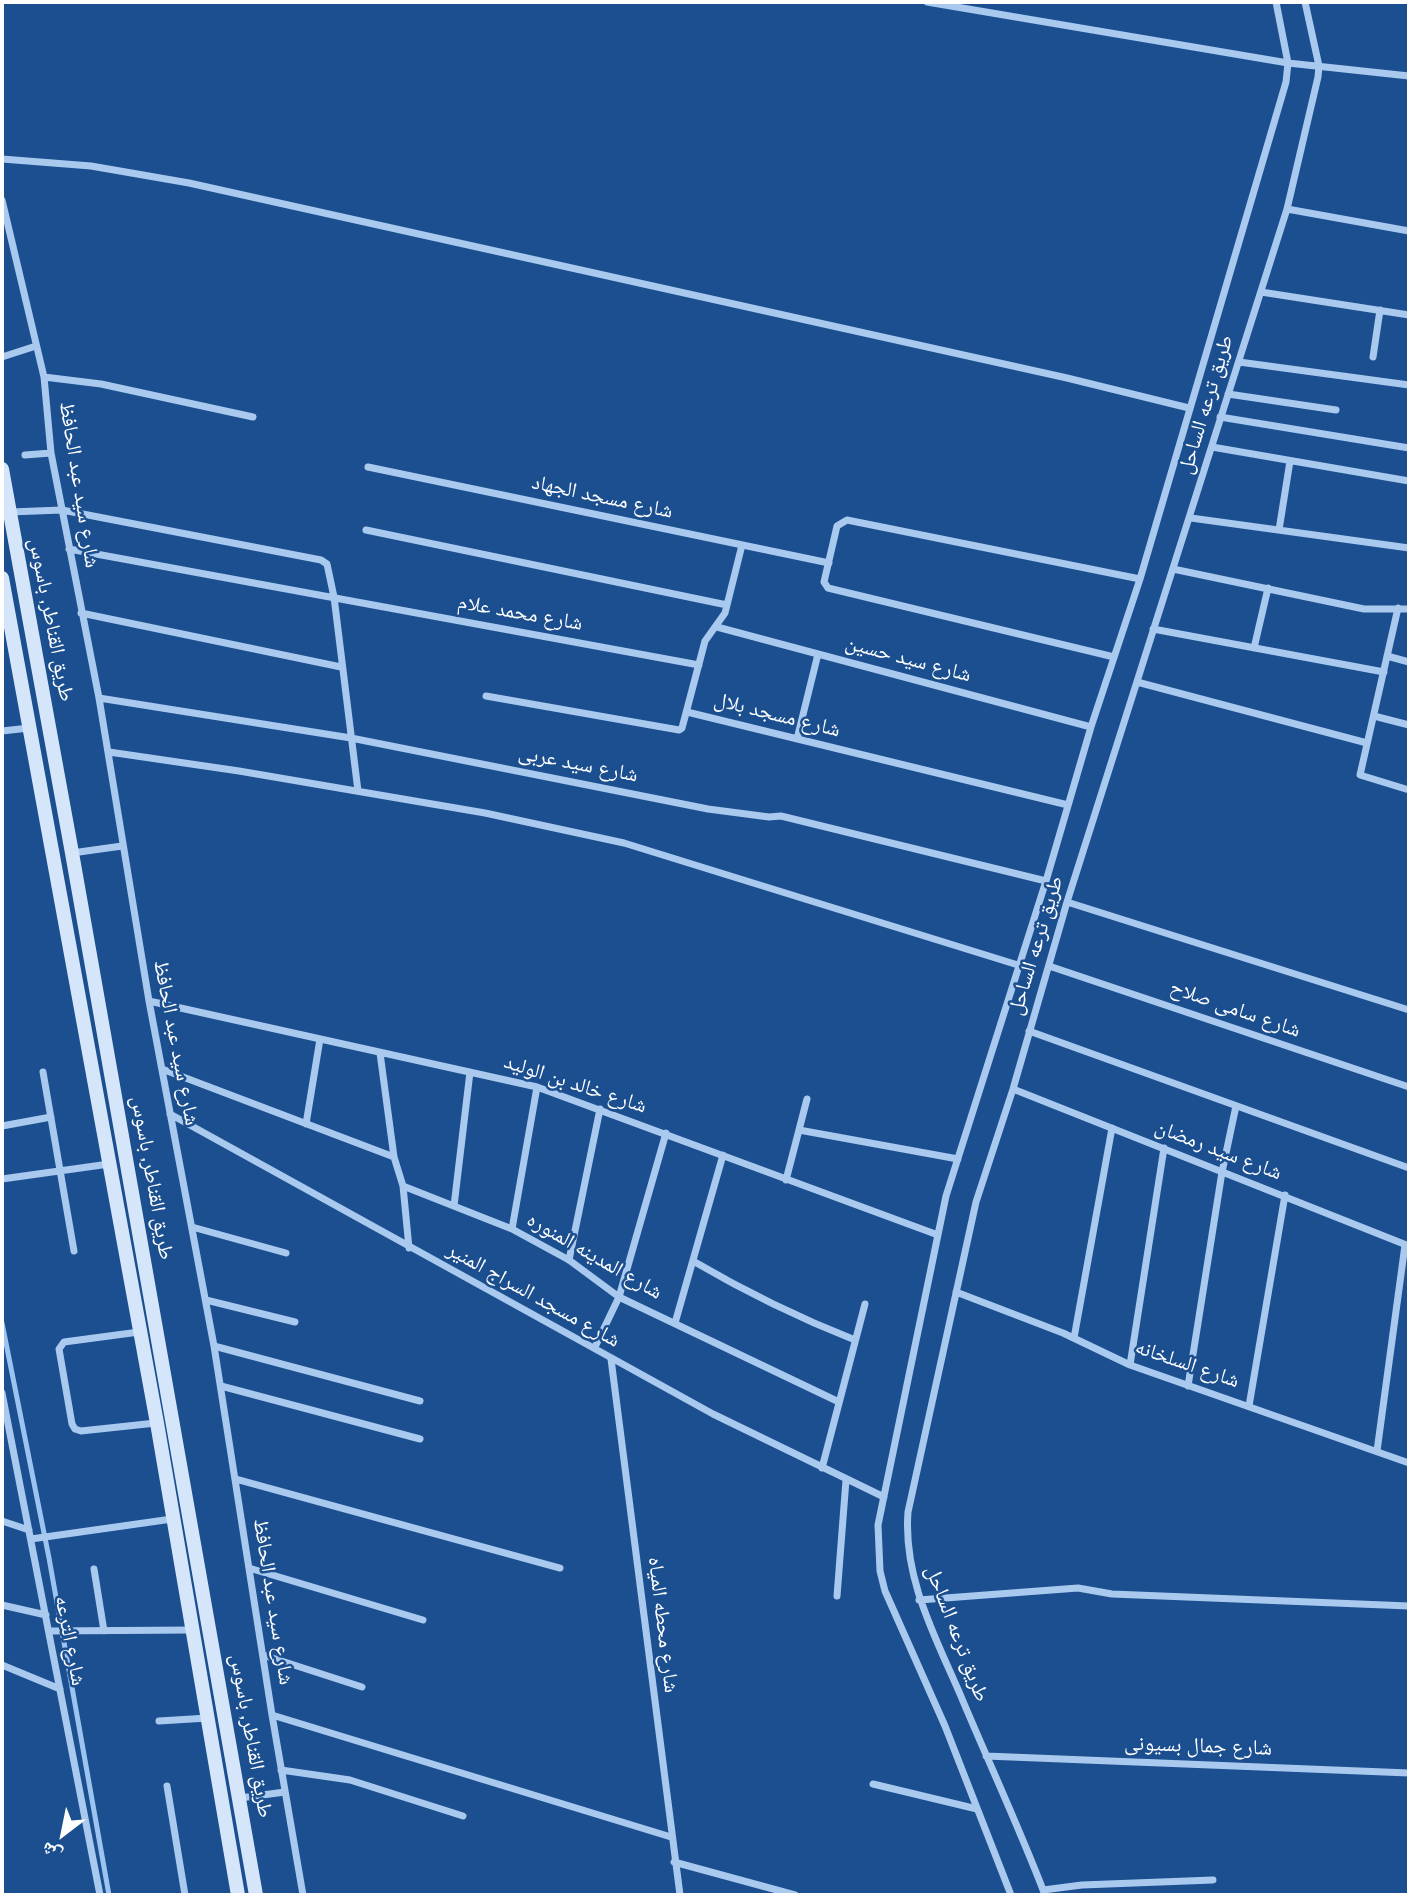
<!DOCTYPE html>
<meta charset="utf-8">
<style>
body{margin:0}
#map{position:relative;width:1411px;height:1897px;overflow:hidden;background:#1b4f8f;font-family:"Nunito Sans","Noto Naskh Arabic",sans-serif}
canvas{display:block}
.frame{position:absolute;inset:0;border:4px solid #fff;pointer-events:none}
.north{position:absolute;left:28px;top:1799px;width:70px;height:70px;-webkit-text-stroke:5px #1b4f8f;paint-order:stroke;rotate:212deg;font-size:19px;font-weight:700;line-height:28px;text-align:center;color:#fff}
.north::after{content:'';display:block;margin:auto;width:24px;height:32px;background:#fff;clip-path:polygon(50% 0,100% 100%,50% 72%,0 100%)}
</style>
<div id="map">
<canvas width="1411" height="1897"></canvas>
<div class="frame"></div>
<div class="north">ش</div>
</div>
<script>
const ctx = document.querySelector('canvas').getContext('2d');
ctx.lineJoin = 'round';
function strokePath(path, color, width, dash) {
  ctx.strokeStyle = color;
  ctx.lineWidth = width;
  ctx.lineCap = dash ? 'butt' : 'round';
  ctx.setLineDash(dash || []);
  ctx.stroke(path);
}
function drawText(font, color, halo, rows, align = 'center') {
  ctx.font = font + ' "Nunito Sans","Noto Naskh Arabic",sans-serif';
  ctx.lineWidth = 5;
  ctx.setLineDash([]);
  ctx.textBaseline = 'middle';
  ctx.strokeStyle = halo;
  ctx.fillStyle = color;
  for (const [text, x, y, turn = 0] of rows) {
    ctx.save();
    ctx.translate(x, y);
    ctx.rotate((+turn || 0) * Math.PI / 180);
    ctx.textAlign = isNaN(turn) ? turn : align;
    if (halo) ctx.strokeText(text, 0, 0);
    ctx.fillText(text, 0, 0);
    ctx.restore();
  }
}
strokePath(new Path2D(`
 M2 1323 49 1558 109 1895`), '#9cc4f0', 5);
strokePath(new Path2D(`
 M927 2 1288 63 1409 76
 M2 159 91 166 189 183 1067 378 1189 408
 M2 200 44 377 51 453 99 698 149 1001 214 1346 272 1715 303 1895
 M1287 209 1409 231
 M1261 292 1409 315
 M2 357 36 346
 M1373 357 1380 310
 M1239 362 1409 385
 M44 377 101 384 253 417
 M1228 394 1336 410
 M1220 417 1409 448
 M1212 447 1409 481
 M25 455 51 453
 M368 467 829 563
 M10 512 62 510 321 560 327 564 334 597 358 791
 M1191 518 1409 548
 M366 530 727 605
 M1279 530 1290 461
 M69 549 699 665
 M1173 569 1364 609H1409
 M1398 608 1360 775 1409 790
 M81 613 341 667
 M717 627 1091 727
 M1153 629 1384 672
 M1254 648 1268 588
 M1387 656 1409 662
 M1114 657 828 588 824 582 837 526 847 520 1140 579
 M1137 682 1367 743
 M486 696 679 730 682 728 705 641 725 613 742 545
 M99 698 351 738 708 809 769 817 781 816 1046 881
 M687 712 1068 805
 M1374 716 1409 725
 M2 731 29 728
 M797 739 818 654
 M109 752 239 771 485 813 624 843 1018 965
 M72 853 122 846
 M1067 902 1409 1010
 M1049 966 1409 1087
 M149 1001 537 1087 938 1235
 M1029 1031 1409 1168
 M380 1053 394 1157 403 1186 409 1248
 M162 1069 394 1157
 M43 1072 74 1251
 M1013 1089 1409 1246
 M170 1114 713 1414 884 1497
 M306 1124 320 1039
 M2 1126 51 1117
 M799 1130 958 1159
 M2 1179 109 1164
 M786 1180 807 1099
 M403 1186 512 1229 569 1260 619 1297 839 1402
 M454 1206 470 1072
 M192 1227 286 1253
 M512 1229 537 1087
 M569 1260 600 1109
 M693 1261C746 1292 799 1318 855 1340
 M956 1292 1063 1333 1130 1365 1409 1463
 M206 1300 295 1322
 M675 1323 723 1155
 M139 1332 64 1342 59 1349 72 1424 75 1429 81 1431 156 1423
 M1074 1338 1112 1128
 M214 1346 420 1401
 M595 1347 619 1297 666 1133
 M611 1359 680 1895
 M1130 1365 1164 1148
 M221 1386 420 1439
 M1188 1386 1222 1172 1236 1106
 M2 1393 100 1895
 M1249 1406 1285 1195
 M1377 1451 1405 1245
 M822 1468 865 1304
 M236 1479 560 1568
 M2 1521 29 1530
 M31 1539 172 1519
 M249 1568 423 1620
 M94 1569 104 1631
 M837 1596 846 1480
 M919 1600 1078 1588 1112 1594 1409 1606
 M2 1605 46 1615
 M49 1631 192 1630
 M263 1655 362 1687
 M2 1665 60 1689
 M272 1715 671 1837
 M159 1721 208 1718
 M986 1756 1409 1773
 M281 1770 350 1780 463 1816
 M873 1784 977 1809
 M167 1786 185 1895
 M240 1798 285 1792
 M674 1862 795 1895
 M1043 1890 1082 1885 1213 1880
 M1011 1895 945 1726 885 1591 880 1571 878 1525 946 1196 1046 881 1091 727 1140 579 1286 82 1288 63 1276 2
 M1045 1895C1019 1827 988 1761 960 1694 935 1636 903 1578 908 1512L976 1202 1013 1089 1067 902 1287 209 1318 77 1319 66 1305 2`), '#a9c9ee', 7);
strokePath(new Path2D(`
 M2 469 72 853 256 1895
 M2 578 157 1423 238 1895`), '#d6e6fa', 14);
drawText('21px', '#fff', '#1b4f8f', [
 ["طريق ترعه الساحل",1207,405,-73],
 ["شارع سيد عبد الحافظ",78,485,81],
 ["شارع مسجد الجهاد",602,498,12],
 ["شارع محمد علام",520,614,10],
 ["طريق القناطر, باسوس",50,620,79],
 ["شارع سيد حسين",908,660,15],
 ["شارع مسجد بلال",777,716,14],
 ["شارع سيد عربى",578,765,11],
 ["طريق ترعه الساحل",1037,946,-73],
 ["شارع سامى صلاح",1235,1010,19],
 ["شارع سيد عبد الحافظ",175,1043,79],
 ["شارع خالد بن الوليد",575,1085,18],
 ["شارع سيد رمضان",1218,1151,21],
 ["طريق القناطر, باسوس",151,1178,80],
 ["شارع المدينه المنوره",594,1257,30],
 ["شارع مسجد السراج المنير",533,1296,29],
 ["شارع السلخانه",1187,1365,19],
 ["شارع سيد عبد الحافظ",272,1602,81],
 ["شارع محطه المياه",662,1625,83],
 ["طريق ترعه الساحل",956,1634,69],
 ["شارع الترعه",69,1641,79],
 ["طريق القناطر, باسوس",250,1736,80],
 ["شارع جمال بسيونى",1198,1747,2]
]);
</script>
